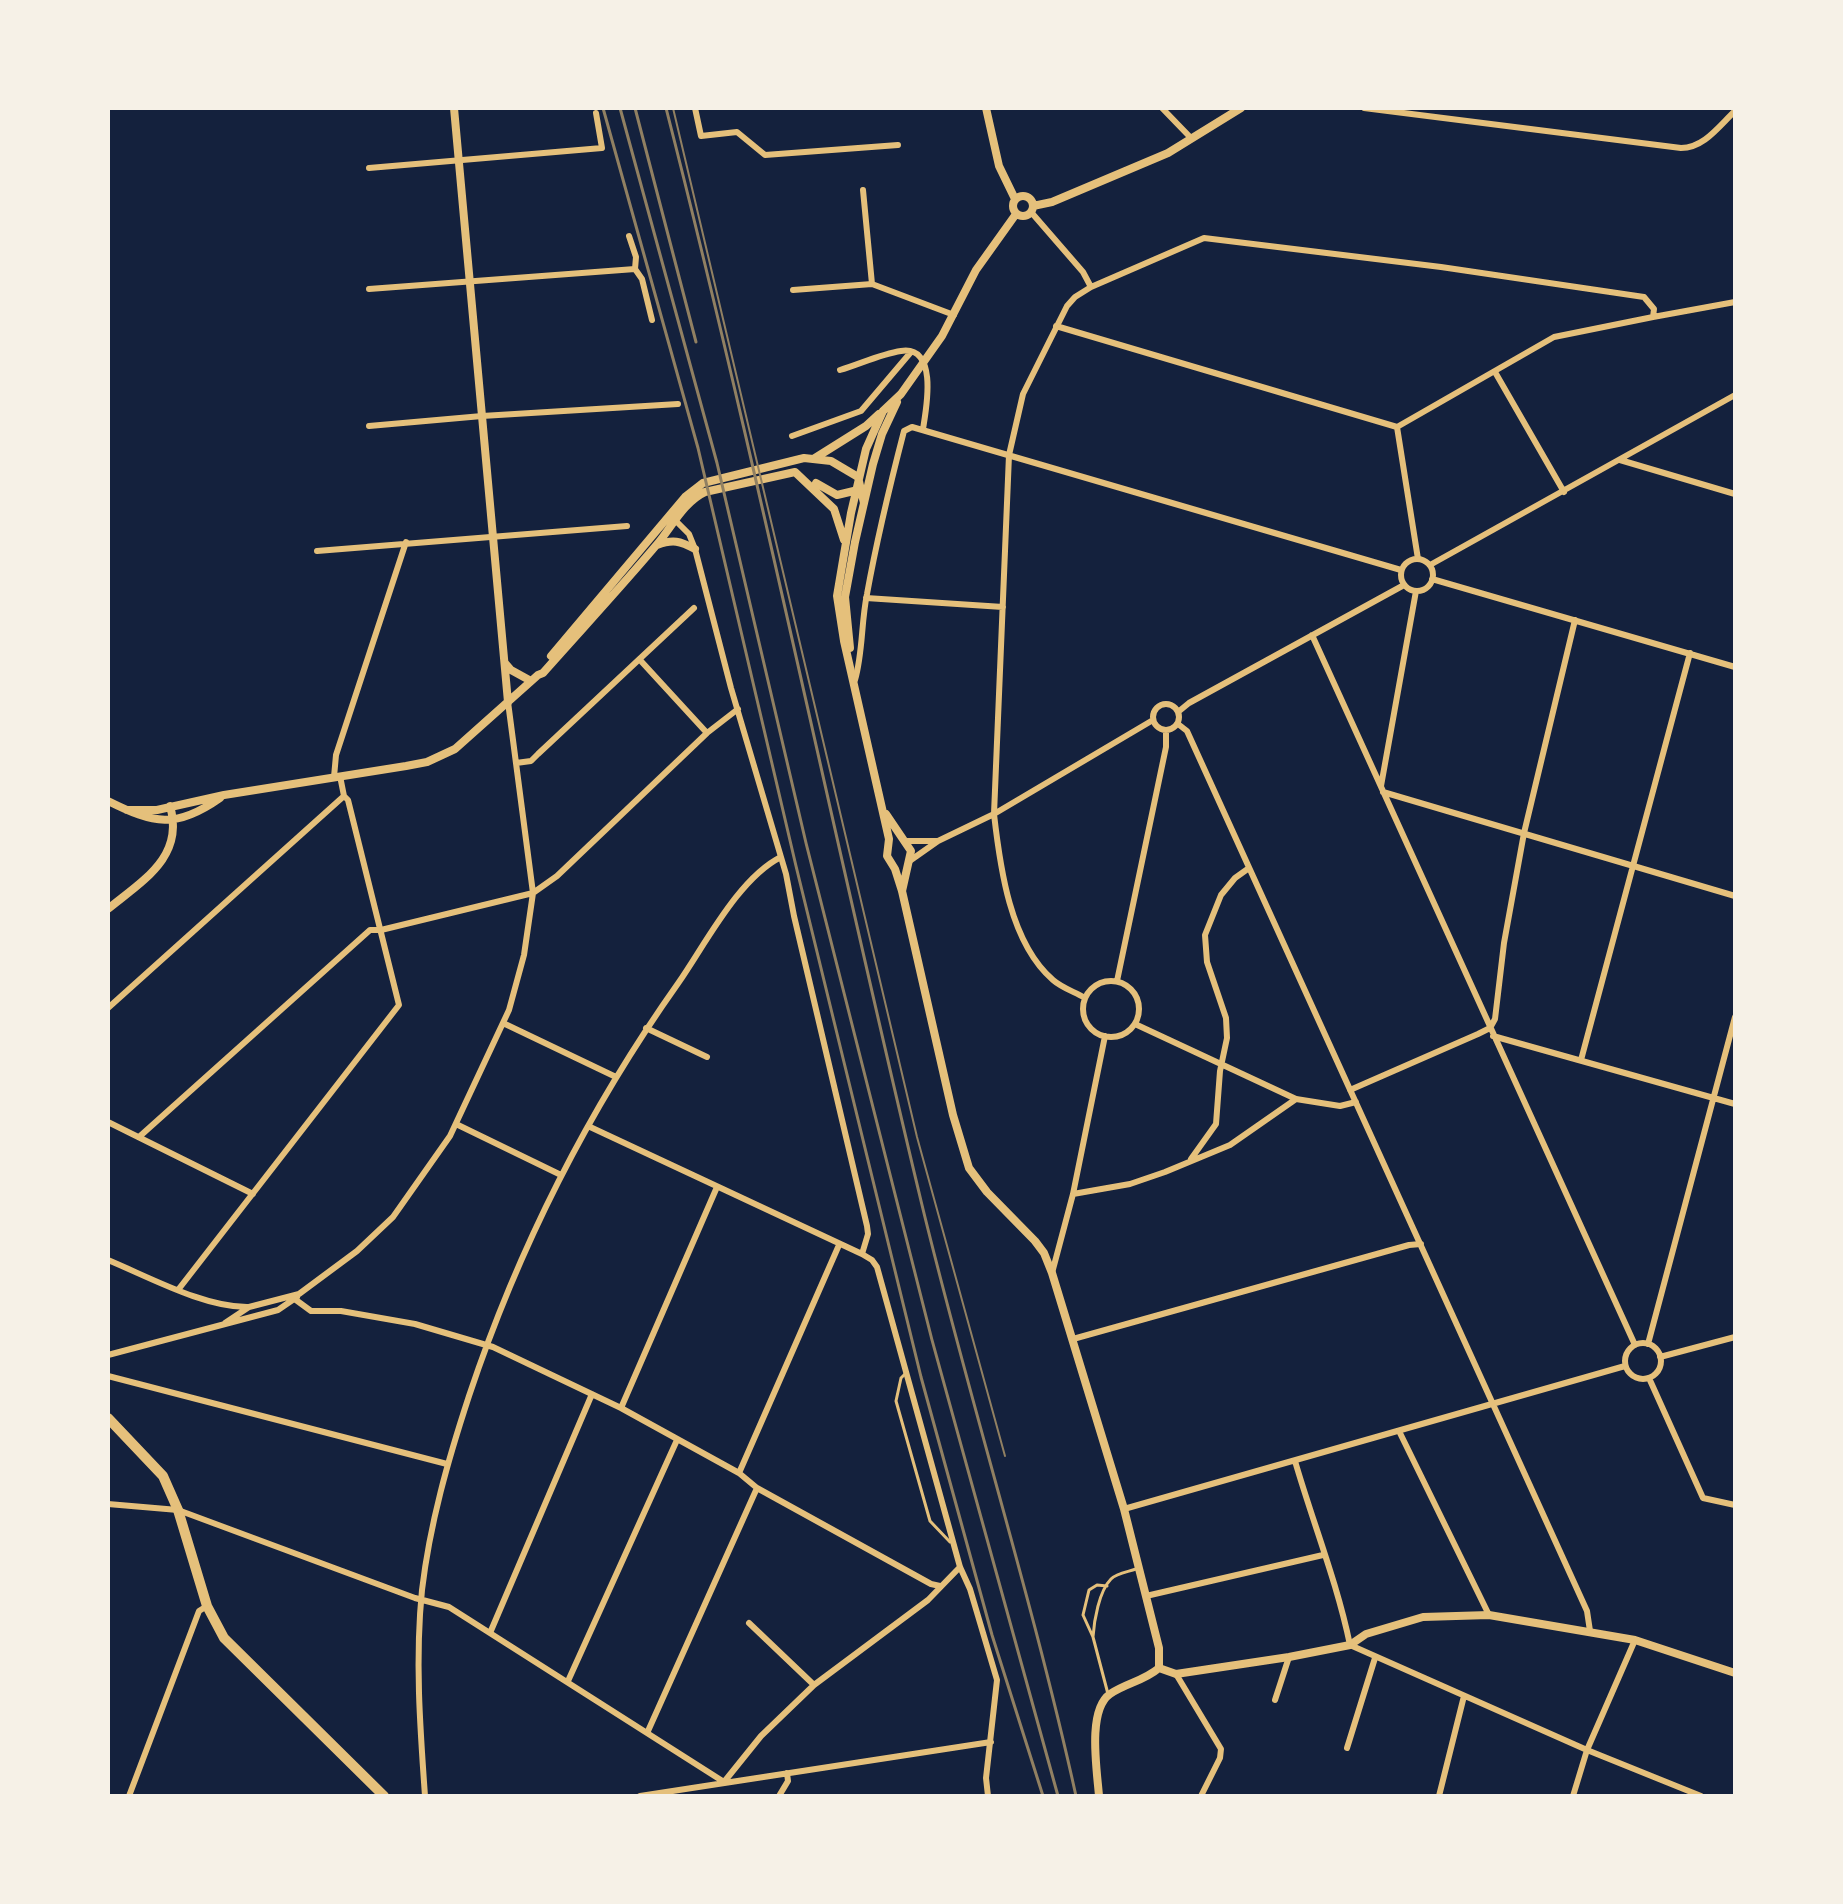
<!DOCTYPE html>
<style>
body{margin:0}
#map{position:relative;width:1843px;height:1904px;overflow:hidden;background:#14213d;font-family:Helvetica,sans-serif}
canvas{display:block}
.frame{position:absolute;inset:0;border:110px solid #f6f1e7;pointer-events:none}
</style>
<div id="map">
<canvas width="1843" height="1904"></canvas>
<div class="frame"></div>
</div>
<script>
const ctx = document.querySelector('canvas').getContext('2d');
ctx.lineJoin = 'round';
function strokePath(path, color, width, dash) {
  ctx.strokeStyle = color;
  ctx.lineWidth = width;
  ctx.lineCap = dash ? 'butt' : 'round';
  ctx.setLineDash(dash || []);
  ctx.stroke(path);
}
strokePath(new Path2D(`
 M905 1374 901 1378 896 1401 930 1521 950 1542
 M1107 1586 1097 1585 1089 1590 1083 1615 1093 1637 1108 1694
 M1093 1637C1094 1621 1099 1591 1111 1579 1117 1573 1128 1572 1136 1569`), '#e5c07b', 3);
strokePath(new Path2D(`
 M695 108 701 136 737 132 765 155 898 145
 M1162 108 1191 138
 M1364 108 1681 148C1704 148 1719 126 1735 111
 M369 168 602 148 596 113
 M863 190 872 284
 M1031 212 1083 272 1091 287
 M629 236 636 257 635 269 642 279 652 320
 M369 289 635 269
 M793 290 872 284 954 315
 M1056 326 1397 427 1554 337 1653 317
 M840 370C860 364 881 354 901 351 939 345 926 410 923 429
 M1495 372 1564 492
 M369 426 482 416 678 404
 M1397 427 1418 559
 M792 436 861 411 911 352
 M1620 460 1735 494
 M675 520 689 534 695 549 731 688 786 874 794 916 867 1226 868 1234 862 1254
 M317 551 627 526
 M1401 575a16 16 0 1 1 32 0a16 16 0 1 1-32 0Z
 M1430 565 1735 395
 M1432 579 1735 667
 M866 598 1003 607
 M1312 635 1635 1345
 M640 660 707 733
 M855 680C863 652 861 623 867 594 877 539 890 485 904 431L912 427 1401 570
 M1153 717a13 13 0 1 1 26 0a13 13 0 1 1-26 0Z
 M1178 712 1189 703 1404 585
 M1178 724 1187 731 1587 1611 1590 1631
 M516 763 531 761 538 754 694 608
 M334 777 336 755 406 542
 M1381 786 1416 591
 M1383 792 1735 896
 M905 841H938
 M911 860 938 841 994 814 1153 720
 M1117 981 1166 747V730
 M1083 1009a28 28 0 1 1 56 0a28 28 0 1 1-56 0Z
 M1085 998C1075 992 1062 988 1053 980 1010 943 1000 867 994 814L1009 455 1023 394 1067 306 1075 297 1091 287 1204 238 1441 267 1644 297 1654 309 1653 317 1735 302
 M108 1008 344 796
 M503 1023 616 1077
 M1135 1024 1296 1099 1340 1106 1356 1102
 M646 1028 707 1057
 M1493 1036 1735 1104
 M1581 1060 1690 653
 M1350 1090 1478 1034 1490 1028 1495 1019 1504 943 1524 833 1575 620
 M108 1122 253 1194
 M456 1124 561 1175
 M588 1126 862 1254 872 1260 877 1267 960 1567 970 1589 997 1680 986 1778 988 1796
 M139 1137 370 930H381L533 893 557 876 707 733 738 709
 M1191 1159 1216 1124 1220 1071 1227 1038 1226 1018 1207 962 1205 935 1221 895 1235 878 1249 868
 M1073 1194 1130 1184 1165 1172 1230 1145 1296 1099
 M108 1260C149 1277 205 1308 249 1307
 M1052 1273 1073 1194 1105 1036
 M178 1290 399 1005 348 800 344 796 340 776
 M296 1300 311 1311H341L415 1324 493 1347 621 1408 739 1473 757 1488 931 1584 940 1586
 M225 1323 249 1307 299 1294 357 1251 393 1217 450 1136 509 1010 524 955 533 893 508 702
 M1073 1339 1409 1245 1421 1244
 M1625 1361a18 18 0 1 1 36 0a18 18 0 1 1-36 0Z
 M1648 1344 1735 1017
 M108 1355 278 1310 297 1297
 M1660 1357 1735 1337
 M108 1376 447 1464
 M1649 1378 1703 1498 1735 1505
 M621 1408 717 1187
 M1399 1431 1489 1615
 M1295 1461C1313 1523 1337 1582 1350 1645L1587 1750 1701 1796
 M739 1473 839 1245
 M108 1504 178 1510 415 1598 449 1607 724 1782
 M1124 1509 1625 1366
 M1146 1596 1323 1555
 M749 1623 814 1685
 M490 1633 592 1394
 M1176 1674 1221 1749 1220 1758 1201 1796
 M568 1681 677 1440
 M1275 1700 1289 1657
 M648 1731 757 1488
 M1347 1748 1375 1658
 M724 1782 761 1736 814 1685 928 1600 960 1567
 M129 1796 199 1611 207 1606
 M425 1796C420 1727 415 1659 422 1590 430 1523 448 1460 469 1396 518 1249 589 1109 679 982 706 943 739 878 781 857
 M640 1796 991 1742
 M779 1796 788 1781 787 1773
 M1439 1796 1464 1696
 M1573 1796 1587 1750 1635 1640`), '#e5c07b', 6);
strokePath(new Path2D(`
 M454 108 508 702
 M986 108 999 166 1015 199
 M1013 206a10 10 0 1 1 20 0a10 10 0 1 1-20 0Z
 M1033 206 1052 202 1168 153 1241 108
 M1016 214 976 270 942 336 901 394 883 411 866 449 851 513 837 596 844 641 889 839 887 856 895 869 902 891 953 1115 969 1168 987 1192 1035 1241 1044 1253 1052 1273 1124 1509 1159 1648V1668
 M815 458 866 426 879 414
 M816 483 837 495 858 490
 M657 545C673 539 680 541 695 549
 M850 648 845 597 855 542 873 464 882 434 897 402
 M551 656 685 497 703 483 804 458 831 461 858 477 864 503
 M505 663 511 670 531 681
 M108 801C154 824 176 829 220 798
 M127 810H157L224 795 406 766 427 762 455 749 538 675 543 673C582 629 622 586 659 542 672 526 685 501 705 492L795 472 834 509 844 540
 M886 814 911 851 902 891
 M108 909C142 881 185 857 170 806
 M1159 1668 1176 1674 1289 1657 1350 1645 1366 1634 1423 1617 1489 1615 1635 1640 1735 1673
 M1099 1796C1097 1770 1087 1710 1110 1694 1126 1683 1144 1681 1159 1668`), '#e5c07b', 8);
strokePath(new Path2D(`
 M108 1418 163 1476 178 1510 207 1606 224 1638 384 1796`), '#e5c07b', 10);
strokePath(new Path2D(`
 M673 108 917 1137 1005 1456`), '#918062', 2);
strokePath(new Path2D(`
 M603 108 698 448 796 866 921 1377 992 1635 1043 1796
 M620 108 717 463 806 843 932 1340 1058 1796
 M635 108 696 342
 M666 108C759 471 834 840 922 1205 970 1403 1032 1597 1076 1796`), '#918062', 3);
</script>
